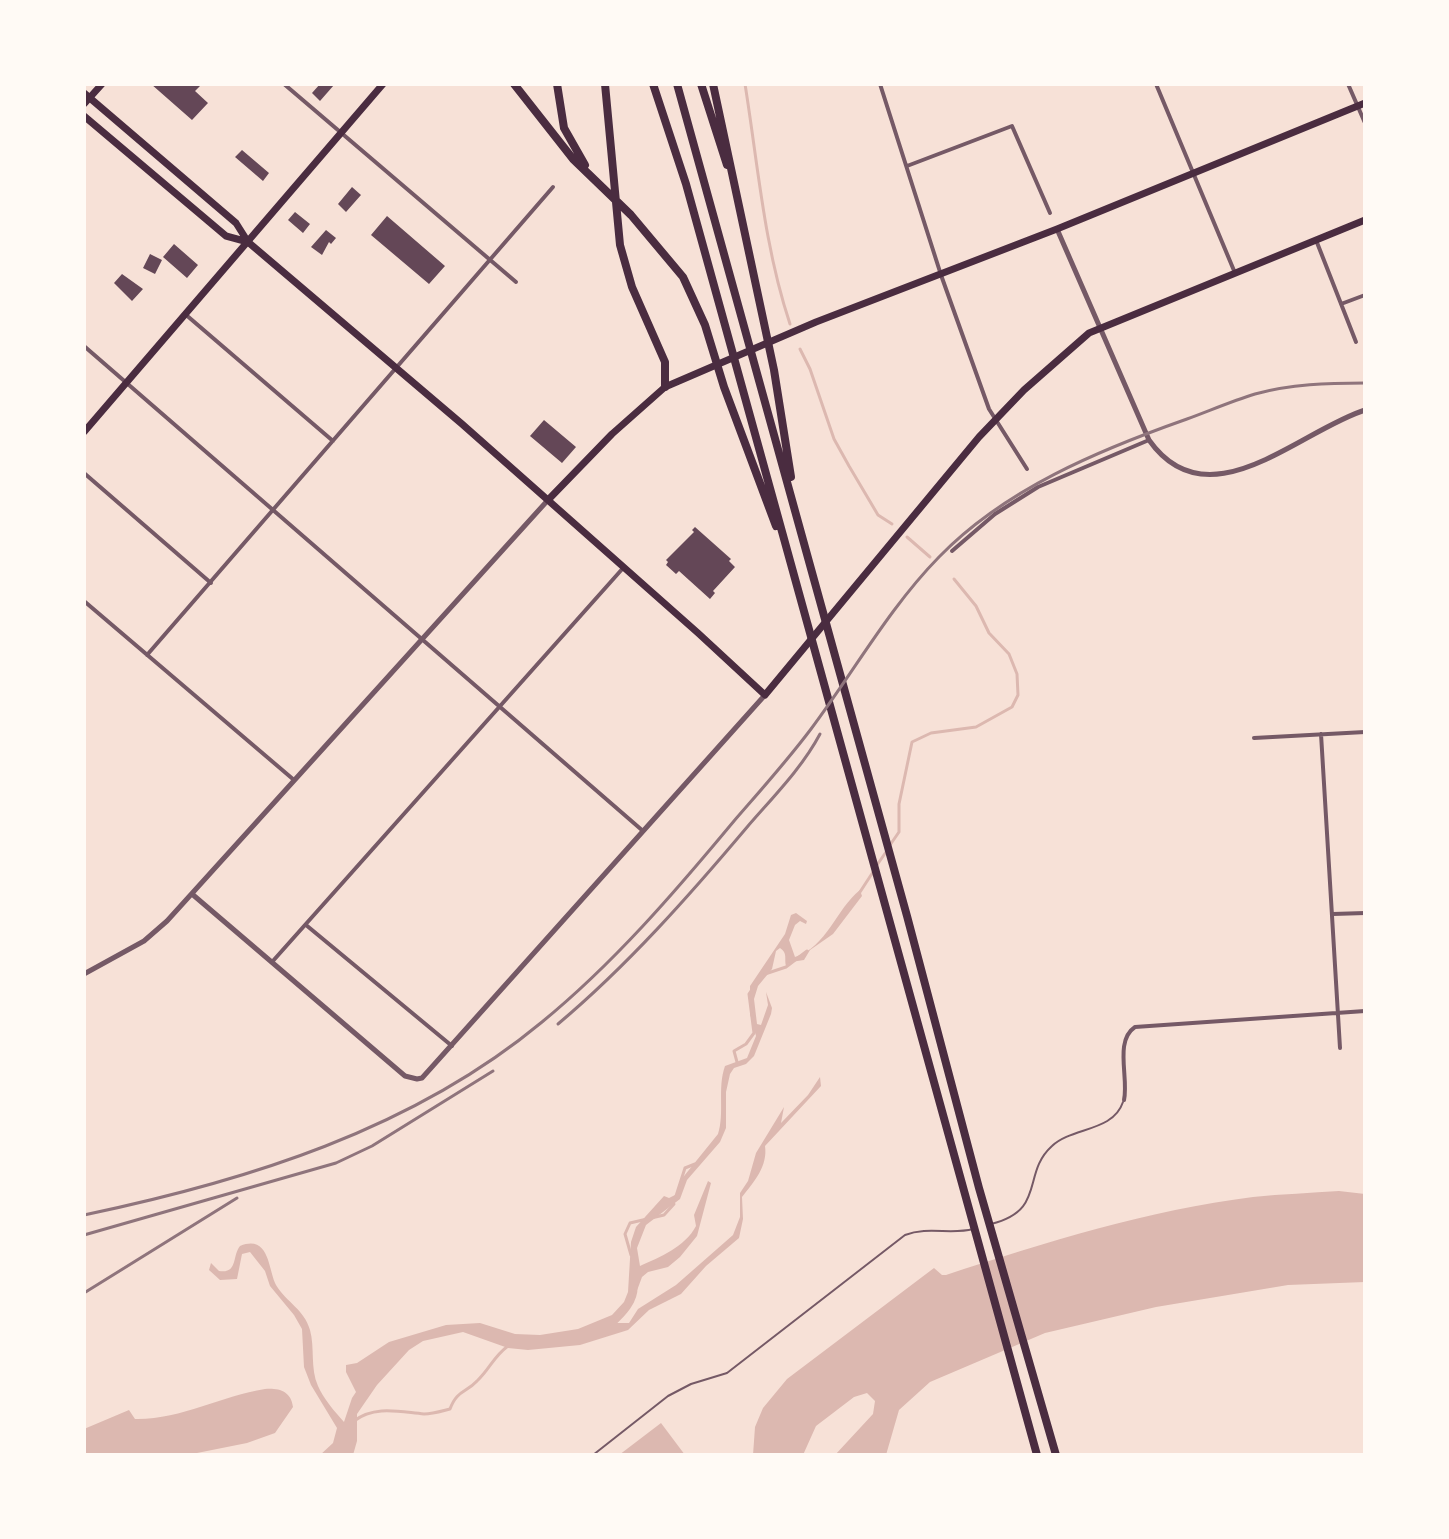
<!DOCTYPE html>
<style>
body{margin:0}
#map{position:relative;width:1449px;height:1539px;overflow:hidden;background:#f7e1d7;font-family:"Noto Serif",serif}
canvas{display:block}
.frame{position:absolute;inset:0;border:86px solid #fffaf5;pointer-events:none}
</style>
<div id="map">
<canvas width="1449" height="1539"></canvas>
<div class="frame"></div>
</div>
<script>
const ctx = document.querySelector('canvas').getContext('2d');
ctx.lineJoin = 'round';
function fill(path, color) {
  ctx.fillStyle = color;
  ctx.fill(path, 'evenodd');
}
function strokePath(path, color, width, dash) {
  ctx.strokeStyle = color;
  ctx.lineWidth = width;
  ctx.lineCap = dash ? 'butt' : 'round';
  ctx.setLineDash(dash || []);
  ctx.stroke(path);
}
fill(new Path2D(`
 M860 890 862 896 833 934 810 950 804 960 791 962 786 966C784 959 788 953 780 948L776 951 772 969 758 986 754 999 757 1024 761 1025 768 1005 766 992 772 1008 771 1014 754 1056 746 1064 734 1068 730 1074 726 1092V1128L720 1142 687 1180 680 1199 646 1225 637 1248 640 1266C660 1257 685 1247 696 1226L694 1215 708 1181 711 1183 697 1236 680 1257 668 1267 648 1272 642 1277 632 1304 614 1323H629L638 1309 676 1285 733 1235 740 1217V1193L748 1181 756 1153 784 1107 781 1123 808 1095 820 1077 821 1086 765 1146C768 1166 754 1182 742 1197L743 1219 739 1238 706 1266 681 1294 649 1310 628 1330 580 1345 528 1350 508 1348 463 1332 423 1341 409 1350 377 1385 357 1414V1441L353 1455H320L333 1443 337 1428 311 1385 304 1367 302 1329 294 1315 270 1286 265 1271 250 1252 242 1254 237 1279 220 1280 209 1270 211 1263 219 1271C238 1274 232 1256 240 1246 270 1234 268 1270 276 1285 287 1303 304 1309 310 1330 315 1348 310 1368 318 1386 323 1398 335 1412 344 1422L352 1398 356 1392 346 1372V1365L357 1363 389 1342 446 1325 480 1323 515 1334 540 1335 578 1329 612 1315 624 1302 628 1292 631 1242 636 1227 664 1196 669 1198 677 1194 680 1181 718 1134C725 1113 717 1088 725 1066L747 1058 756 1036 750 1014V986L785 934 791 915 796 913 807 921 806 924 800 921 795 925 789 940 795 957C827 947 836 909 860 890Z
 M1339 1191 1365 1194V1282L1288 1285 1156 1307 1045 1333 930 1382 899 1410 886 1455H835L873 1414 875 1401 867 1393 854 1397 816 1426 803 1455H753L755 1427 763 1408 787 1379 934 1268 942 1275H946C1046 1242 1149 1210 1253 1197 1282 1194 1311 1193 1339 1191Z
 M265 1389C279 1388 291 1391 293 1407L275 1433 247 1443 187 1455H84V1429L129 1410 135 1419C180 1420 221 1396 265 1389Z
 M661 1423 685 1455H619Z`), '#dcb8b0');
strokePath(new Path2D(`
 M745 84C758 165 764 246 790 324
 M800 349 810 369 834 439 849 466 878 515 892 524
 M907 537 930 557
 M890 845 899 832V804L912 742 931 733 976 727 1012 707 1018 695 1017 674 1009 654 989 633 976 606 954 579
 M877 865 886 852
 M860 892 873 872
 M765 974 786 967 807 951
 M737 1062 734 1051 746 1044 754 1033 749 994 753 988
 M676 1196 685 1168 695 1164
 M631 1255 625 1234 630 1223 664 1215 674 1204
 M612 1326C624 1315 637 1302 636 1286
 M354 1421C375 1405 400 1412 424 1414 433 1414 442 1411 450 1409 457 1390 466 1393 477 1381 490 1369 493 1357 508 1346`), '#dcb8b0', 3);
fill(new Path2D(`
 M151 84H186L189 86 197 84 200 86 195 91 208 103 192 120Z
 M320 84 334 85 320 101 312 93Z
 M242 150 269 173 263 181 235 157Z
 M352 187 361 195 346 212 338 204Z
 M295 212 310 224 303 233 288 220Z
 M387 216 445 266 429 284 371 235Z
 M326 230 336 238 331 244 329 242 322 255 311 247Z
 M174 244 198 265 187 278 163 257Z
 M150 254 162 260 155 274 143 268Z
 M122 274 143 289 132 301 114 283Z
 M544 420 576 447 562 463 530 436Z
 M695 527 731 559 729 561 735 567 713 591 715 593 710 599 679 571 676 574 666 565 668 562 666 560 694 532 692 530Z`), '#644757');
strokePath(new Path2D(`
 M991 1224C1047 1210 1021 1174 1052 1146 1072 1127 1113 1132 1123 1102
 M593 1455 668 1396 691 1384 727 1373 905 1235C928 1226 951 1235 973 1229`), '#755966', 2);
strokePath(new Path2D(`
 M284 84 516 282
 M880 84 941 275 989 409 1027 469
 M1156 84 1235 273
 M1348 84 1365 123
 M907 166 1012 126 1050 213
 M1316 240 1356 342
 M1341 304 1365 295
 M185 314 333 441
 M84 346 643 831
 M84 473 211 583
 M952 551 995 514 1038 487 1149 440
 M84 601 294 780
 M147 655 553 187
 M1321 734 1340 1048
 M1254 738 1365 732
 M1333 914 1365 913
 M306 925 452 1046
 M272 962 624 567
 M1124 1100C1129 1078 1114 1041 1135 1027L1365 1011`), '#755966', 4);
strokePath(new Path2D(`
 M1057 229 1149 440C1208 524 1299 431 1365 410
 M192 894 405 1076 417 1079 422 1078 765 695
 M84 974 144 941 167 921 548 500`), '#755966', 5);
strokePath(new Path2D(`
 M84 93 236 223 248 242 462 424 698 633 765 695 979 437 1024 390 1089 333 1365 220
 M84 116 226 236 248 242
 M548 500 612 434 665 387 816 322 1057 229 1365 103`), '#4a2c40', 7);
strokePath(new Path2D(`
 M84 104 102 84
 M84 432 383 84`), '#4a2c40', 7);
strokePath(new Path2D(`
 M514 84 573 159 631 215 683 277 705 325 724 387 776 526
 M557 84 564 128 585 165
 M605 84 620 245 632 287 665 362V387
 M653 84 686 184 1037 1455
 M677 84 907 916 979 1188 1056 1455
 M701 84 727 165
 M713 84 774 370 791 477`), '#4a2c40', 8);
strokePath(new Path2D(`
 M558 1024C628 965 689 896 748 826 773 797 802 768 820 734
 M84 1215C246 1181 412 1130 542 1022 614 963 675 892 734 821 760 791 787 761 811 729 853 673 889 608 939 557 1005 489 1099 450 1187 419 1209 411 1232 401 1255 394 1291 384 1328 383 1365 383
 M84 1235 336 1163 372 1146 493 1071
 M84 1293 237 1198`), '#8f747c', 3);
</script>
